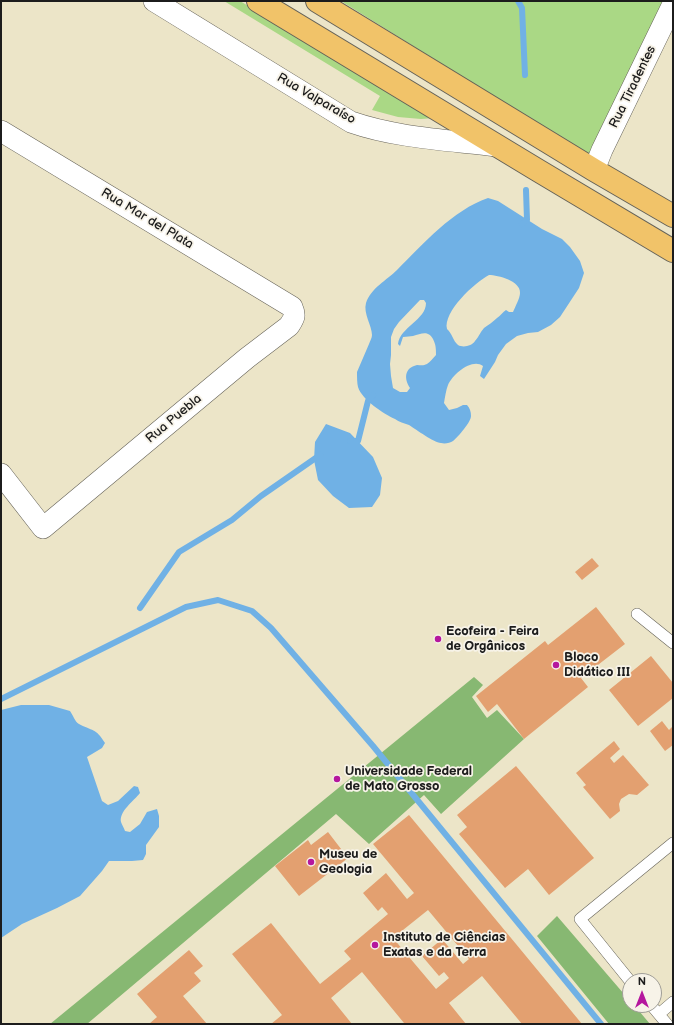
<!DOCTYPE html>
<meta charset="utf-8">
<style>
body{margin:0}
#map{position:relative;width:674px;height:1025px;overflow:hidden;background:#ece5c8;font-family:"Balsamiq Sans",sans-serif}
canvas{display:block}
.frame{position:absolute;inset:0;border:2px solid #1c1c1c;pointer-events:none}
.north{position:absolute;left:622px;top:973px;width:40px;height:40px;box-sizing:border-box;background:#f7f3e8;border:1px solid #9f9d96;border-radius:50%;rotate:0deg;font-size:11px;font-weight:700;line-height:16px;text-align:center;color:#1c1c1c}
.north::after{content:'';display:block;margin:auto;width:14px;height:18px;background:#b5179e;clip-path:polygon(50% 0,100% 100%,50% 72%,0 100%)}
</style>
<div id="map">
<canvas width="674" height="1025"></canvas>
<div class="frame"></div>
<div class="north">N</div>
</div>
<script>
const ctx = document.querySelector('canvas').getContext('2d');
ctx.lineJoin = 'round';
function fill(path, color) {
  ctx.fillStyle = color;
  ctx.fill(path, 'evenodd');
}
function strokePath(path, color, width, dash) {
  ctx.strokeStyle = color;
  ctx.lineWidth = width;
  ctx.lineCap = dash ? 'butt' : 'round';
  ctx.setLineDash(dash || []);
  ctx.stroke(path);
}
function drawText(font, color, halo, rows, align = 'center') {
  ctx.font = font + ' "Balsamiq Sans",sans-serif';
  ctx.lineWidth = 3.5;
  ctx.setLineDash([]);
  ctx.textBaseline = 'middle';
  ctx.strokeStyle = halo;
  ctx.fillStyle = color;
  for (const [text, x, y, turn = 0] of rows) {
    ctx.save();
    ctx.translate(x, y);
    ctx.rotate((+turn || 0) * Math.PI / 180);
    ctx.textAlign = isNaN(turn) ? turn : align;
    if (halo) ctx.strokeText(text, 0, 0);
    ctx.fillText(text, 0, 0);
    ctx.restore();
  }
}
fill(new Path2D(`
 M224 1H240L434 118 421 119 398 117 372 110 380 96Z
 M341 1H665L591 157Z`), '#aad885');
fill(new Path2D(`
 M474 677 483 685 472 697 487 718 497 710 524 739 441 814 424 795 369 844 336 814 87 1024H50Z
 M557 916 630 1001V1005H634L650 1024H609L537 936Z`), '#87b872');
fill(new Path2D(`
 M488 198 498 201 542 229 562 239 570 247 580 261 584 273 579 288 560 317 551 325 538 332 528 333 517 336 506 344 498 355 495 362 484 379 480 376 483 366C472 358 453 374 448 385 446 390 445 397 444 403L449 410 457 408 463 405H467C470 408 471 412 471 416 471 422 458 437 453 441 450 443 445 444 441 443 433 442 417 430 409 425 404 423 399 422 395 419 384 414 362 400 358 387 357 383 357 377 357 372 361 363 365 353 369 344 370 341 372 338 372 335 372 326 363 313 366 303 371 288 387 280 397 270 423 244 453 210 488 198ZM489 275C498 275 521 281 520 293 520 298 515 307 513 312H509L506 310C503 312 500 316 497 318 493 322 488 325 484 328 480 332 479 337 475 341 472 346 463 348 458 345 453 341 452 333 447 329 443 312 474 283 489 275ZM420 300H424L426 303C426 320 400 327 398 344L400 346 403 337C407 337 410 336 413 336 421 334 428 330 433 339 436 345 436 349 436 355 433 358 430 362 427 364 423 366 421 365 417 365 404 368 404 379 410 388L407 392H400L393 388 391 376 390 364 391 355V337L394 329 399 322Z
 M326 424 350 433 373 457 382 478 380 495 372 507 349 508 333 496 318 480 314 460 315 442Z
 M21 705H49L70 711C73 715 75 722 79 724 92 731 96 728 105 743L102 748 87 757 102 801 108 805 118 801 134 786 138 787 140 793C134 801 119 811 121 822 122 825 124 828 125 831L130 832 140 824 147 812 157 809 159 816V827L146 845V854L143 860 132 861H109L102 871 80 896 57 908 22 924 1 938V710Z`), '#70b1e5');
strokePath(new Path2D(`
 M518 1 522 8 525 75
 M522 224 527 220 526 190
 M350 441H358L368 401 373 395
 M140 608 179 552 232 520 261 496 320 455
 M1 699 186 607 218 600 252 611 271 628 373 746 601 1024`), '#70b1e5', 6);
fill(new Path2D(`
 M592 558 599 566 582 580 575 572Z
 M596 607 625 644 581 678 588 687 524 739 497 704 488 712 476 696 545 641 548 645Z
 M651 656 673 683V698L638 726 609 690Z
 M662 721 669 730 673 726V745L665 751 650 731Z
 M614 741 620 749 610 758 614 763 623 755 649 785 637 795 629 794 621 799 619 804 620 811 610 819 583 787 586 785 576 773Z
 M516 766 594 858 549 895 528 869 505 888 459 834 467 827 457 815Z
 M409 815 516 944 582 1024H522L482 976 449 1003 466 1024H403L404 1023 362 972 331 998 352 1024H271L282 1015 232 954 271 923 320 984 351 959 344 951 388 914 382 907 378 911 363 893 386 873 407 899 414 893 373 844ZM428 910 469 959 463 964 442 939 422 956 439 976 444 972 449 978 436 989 393 938Z
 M328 832 348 858 299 896 275 866 308 840 311 845Z
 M189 950 203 966 194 973 201 981 183 996 207 1024H149L157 1017 137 994Z`), '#e3a070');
const lane = new Path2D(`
 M637 614 673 643
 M630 981 580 919 673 843
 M651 1005 667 1024
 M659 1014 673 1002`);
const street = new Path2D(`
 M154 1 351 122C397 138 449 140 497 146
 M1 131 292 307C296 316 294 318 289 326L247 358 43 528 1 474
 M594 170 602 150 673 4`);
const primary = new Path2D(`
 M258 1 539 171 673 251
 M317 1 594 170 673 216`);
strokePath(lane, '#656258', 12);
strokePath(street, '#656258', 22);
strokePath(primary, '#656258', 24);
strokePath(lane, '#fff', 11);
strokePath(street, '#fff', 21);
strokePath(primary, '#f1c369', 22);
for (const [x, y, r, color] of [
 [438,639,4,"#b5179e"],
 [556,665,4,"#b5179e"],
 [337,779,4,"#b5179e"],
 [311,862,4,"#b5179e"],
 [375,945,4,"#b5179e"]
]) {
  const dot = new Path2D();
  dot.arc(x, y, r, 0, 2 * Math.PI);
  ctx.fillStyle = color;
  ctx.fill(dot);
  strokePath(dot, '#f7f3e8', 1.5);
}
drawText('13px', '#1c1c1c', '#f7f3e8', [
 ["Rua Tiradentes",633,87,-64],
 ["Rua Valparaíso",316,99,30],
 ["Rua Mar del Plata",147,219,31],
 ["Rua Puebla",174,419,-40]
]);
drawText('bold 13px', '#1c1c1c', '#f7f3e8', [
 ["Ecofeira - Feira",446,632],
 ["de Orgânicos",446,647],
 ["Bloco",564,658],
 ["Didático III",564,673],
 ["Universidade Federal",345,772],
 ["de Mato Grosso",345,787],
 ["Museu de",319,855],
 ["Geologia",319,870],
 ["Instituto de Ciências",383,938],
 ["Exatas e da Terra",383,953]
], 'left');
</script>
